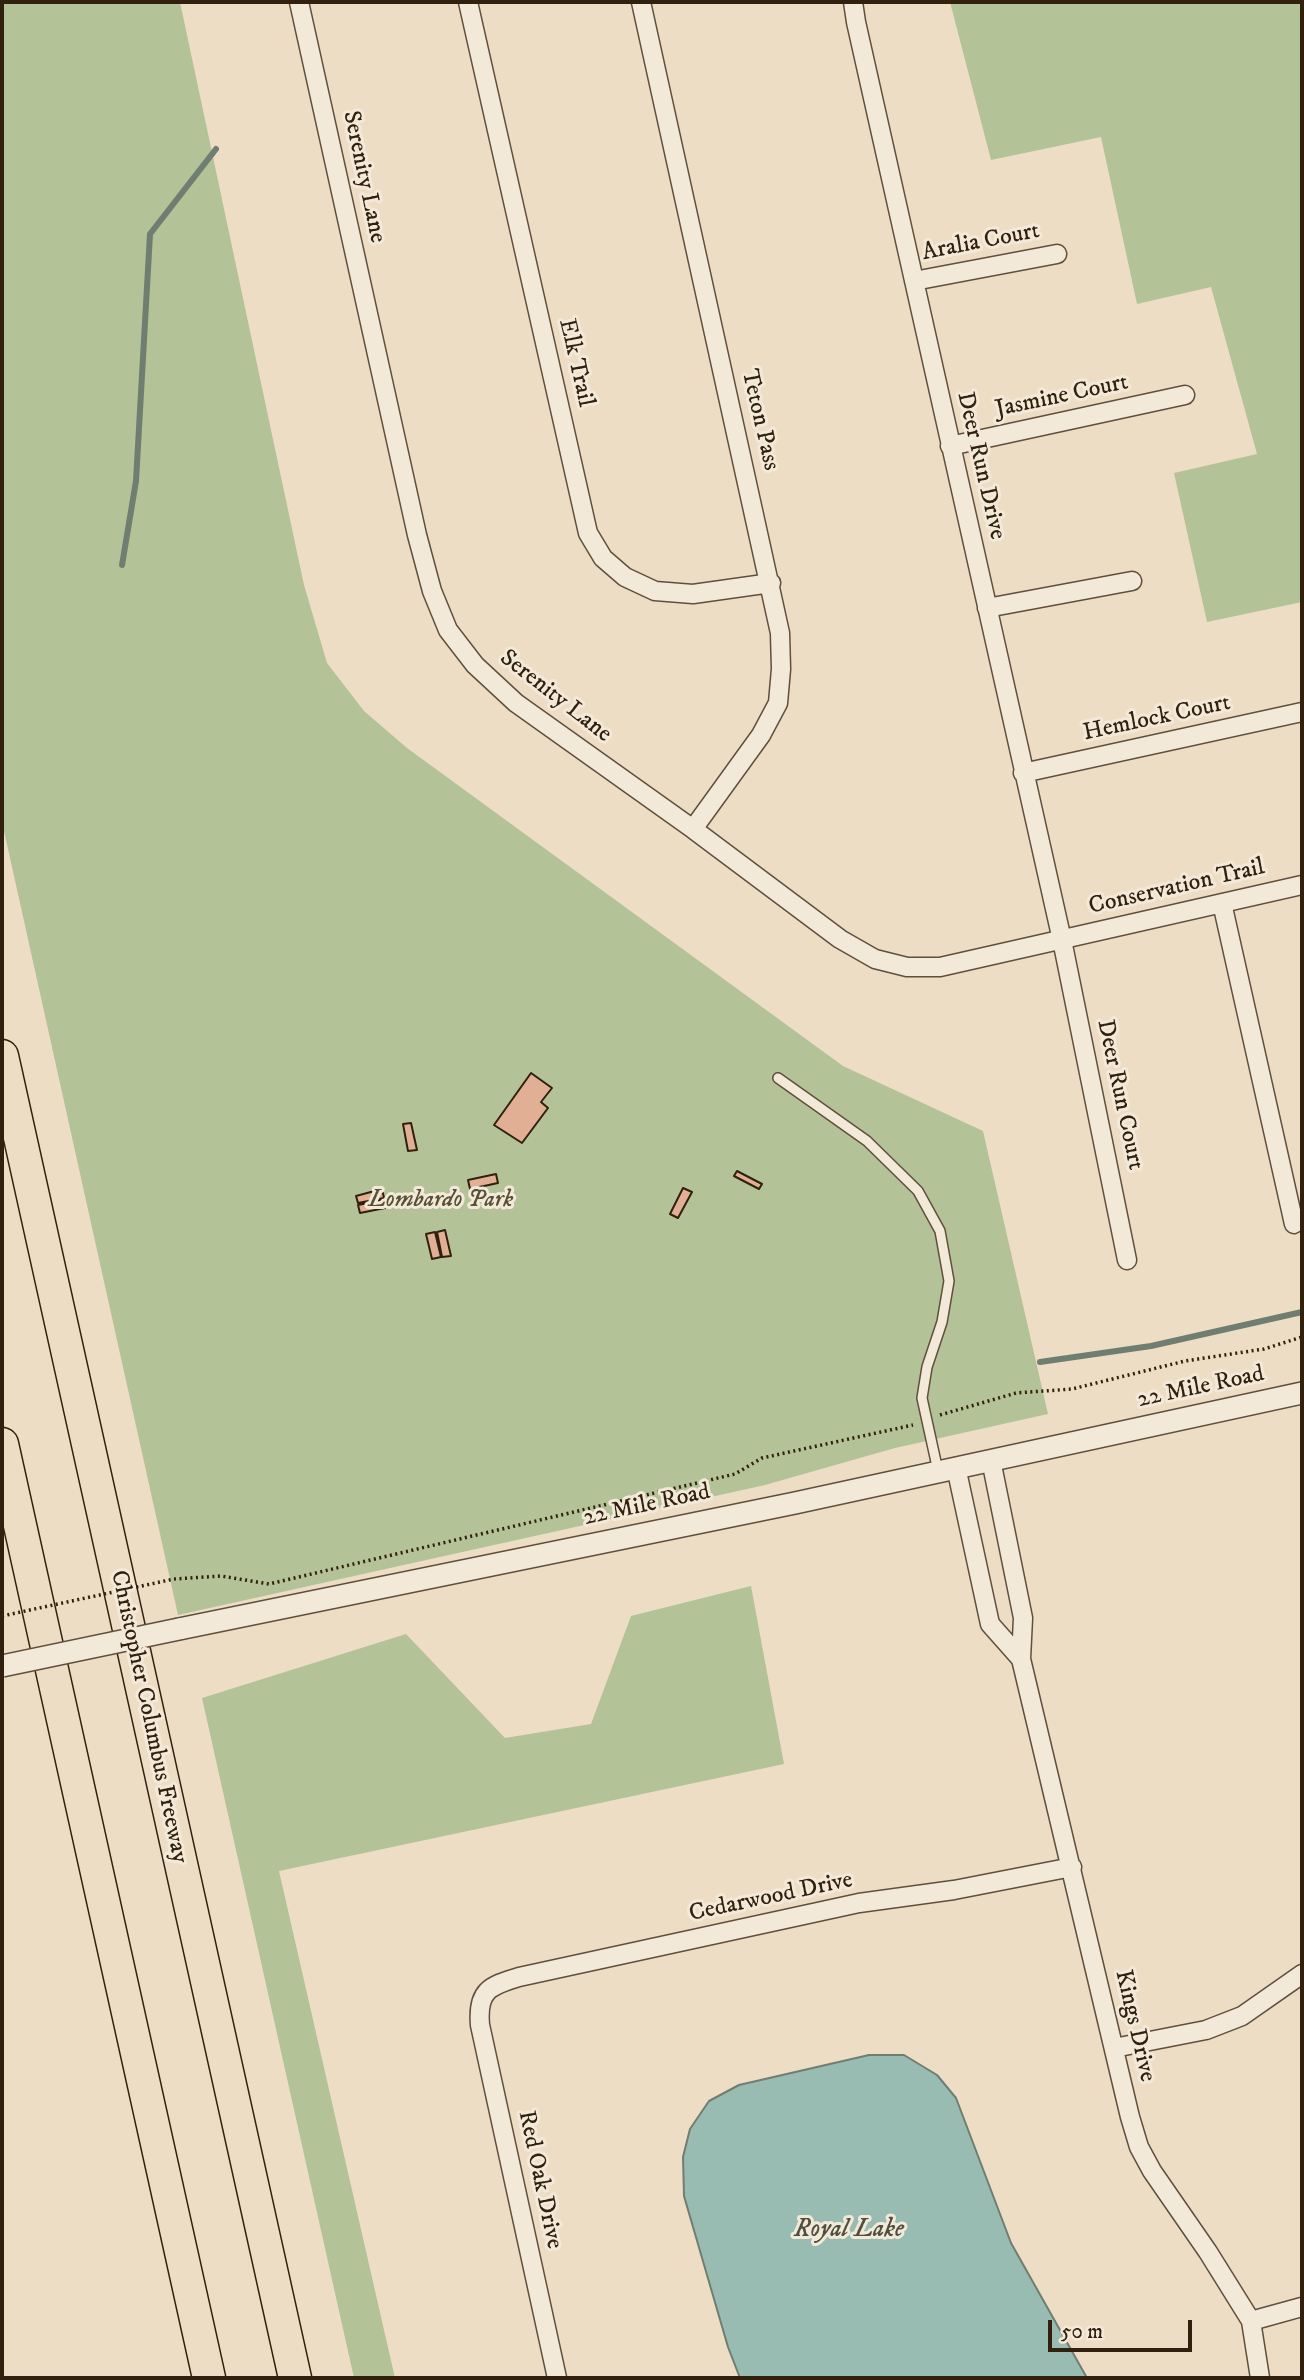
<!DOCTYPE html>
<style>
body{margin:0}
#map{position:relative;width:1304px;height:2380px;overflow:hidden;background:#edddc5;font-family:"IM FELL DW Pica",serif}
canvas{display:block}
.frame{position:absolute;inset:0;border:4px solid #31200e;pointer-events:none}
.scale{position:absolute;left:1048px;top:2320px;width:144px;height:32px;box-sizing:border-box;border:4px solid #31200e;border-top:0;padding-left:9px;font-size:21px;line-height:24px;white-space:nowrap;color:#31200e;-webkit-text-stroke:5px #f3e9d9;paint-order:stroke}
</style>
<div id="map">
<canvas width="1304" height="2380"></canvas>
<div class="frame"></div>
<div class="scale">50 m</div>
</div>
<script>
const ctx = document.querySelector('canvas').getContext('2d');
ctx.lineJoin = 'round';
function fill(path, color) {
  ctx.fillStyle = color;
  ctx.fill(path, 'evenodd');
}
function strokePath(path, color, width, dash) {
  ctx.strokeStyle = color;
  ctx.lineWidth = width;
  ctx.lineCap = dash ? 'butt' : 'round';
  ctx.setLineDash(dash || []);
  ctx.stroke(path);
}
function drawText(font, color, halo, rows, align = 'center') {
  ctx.font = font + ' "IM FELL DW Pica",serif';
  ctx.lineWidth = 6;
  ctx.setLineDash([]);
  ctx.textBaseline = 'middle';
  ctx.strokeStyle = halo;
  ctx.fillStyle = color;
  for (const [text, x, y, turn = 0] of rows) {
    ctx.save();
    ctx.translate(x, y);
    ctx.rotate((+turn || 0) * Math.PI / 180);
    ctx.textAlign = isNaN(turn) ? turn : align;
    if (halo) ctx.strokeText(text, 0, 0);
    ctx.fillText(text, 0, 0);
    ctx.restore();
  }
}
fill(new Path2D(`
 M2 2H180L304 585 327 663 364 711 407 748 843 1066 983 1131 1048 1414 895 1448 765 1485 178 1615 2 822Z
 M950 2H1302V602L1207 622 1174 473 1257 454 1211 287 1137 304 1101 137 991 160Z
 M751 1586 784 1764 279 1871 395 2378H354L202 1698 406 1634 505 1738 591 1724 631 1616Z`), '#b4c298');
const water = new Path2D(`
 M869 2055H904L937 2075 956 2098 1011 2243 1087 2378H740L728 2347 684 2196 683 2157 690 2129 709 2101 739 2085Z`);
fill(water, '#99bcb2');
strokePath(water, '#6f7e70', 2);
strokePath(new Path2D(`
 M122 565 136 481 150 234 216 149
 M1040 1362 1151 1346 1302 1312`), '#6f7e70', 6);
const building = new Path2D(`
 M531 1073 552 1088 541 1102 548 1108 522 1143 494 1125Z
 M411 1123 417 1150 408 1151 403 1124Z
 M737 1171 762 1184 759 1189 734 1176Z
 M496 1174 498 1183 470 1189 468 1180Z
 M683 1188 692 1192 678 1218 670 1214Z
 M382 1189 384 1198 358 1203 356 1196Z
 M384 1200 385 1208 360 1213 358 1205Z
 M445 1230 451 1256 442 1257 437 1232Z
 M435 1232 441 1257 432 1259 426 1234Z`);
fill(building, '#e0af94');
strokePath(building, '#31200e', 2);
const service = new Path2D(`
 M778 1078 867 1141 918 1191 940 1231 949 1281 942 1322 927 1367 922 1398 938 1471`);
const minor = new Path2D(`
 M299 2 417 535 432 591 448 630 475 665 516 703 693 829 840 939 875 959 907 967H940L1302 885
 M468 2 588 533 603 558 625 577 655 591 693 594 771 583
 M641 2 780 633 781 669 778 703 761 735 693 829
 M853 2 856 22 1062 940 1127 1260
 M914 281 1057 254
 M950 446 1185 395
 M987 608 1132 581
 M1023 773 1302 712
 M1222 903 1294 1224
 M956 1467 990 1624 1021 1659 1023 1618 991 1460
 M1021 1659 1130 2117 1139 2147 1152 2171 1208 2252 1251 2321 1260 2378
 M1114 2048 1206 2030 1242 2016 1302 1974
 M1251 2321 1302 2307
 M557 2378 480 2025C477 1991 489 1986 519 1977L859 1903 954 1890 1072 1867`);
const tertiary = new Path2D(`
 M179 1629 795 1503 1302 1393`);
const motorway = new Path2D(`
 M2 1056 295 2378
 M2 1444 209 2378`);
strokePath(service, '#604f3c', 12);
strokePath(minor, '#604f3c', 21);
strokePath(tertiary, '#604f3c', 24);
strokePath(motorway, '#31200e', 35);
strokePath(new Path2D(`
 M940 1415 1016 1393 1072 1389 1185 1361 1264 1349 1302 1337
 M174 1579 221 1576 269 1584 735 1474 762 1458 913 1425`), '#31200e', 3.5, [2, 3.5]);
strokePath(service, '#f3e9d9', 9);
strokePath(minor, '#f3e9d9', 18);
strokePath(tertiary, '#f3e9d9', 21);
strokePath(motorway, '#edddc5', 32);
const tertiaryBridge = new Path2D(`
 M2 1666 179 1629`);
strokePath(tertiaryBridge, '#604f3c', 24, []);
strokePath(new Path2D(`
 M2 1616 174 1579`), '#31200e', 3.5, [2, 3.5]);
strokePath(tertiaryBridge, '#f3e9d9', 21);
drawText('24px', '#31200e', '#f3e9d9', [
 ["Serenity Lane",363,177,78],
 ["Aralia Court",981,243,-11],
 ["Elk Trail",575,363,77],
 ["Jasmine Court",1062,397,-12],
 ["Teton Pass",759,420,77],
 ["Deer Run Drive",980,466,77],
 ["Serenity Lane",555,697,38],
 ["Hemlock Court",1157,719,-12],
 ["Conservation Trail",1177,888,-13],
 ["Deer Run Court",1119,1095,78],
 ["22 Mile Road",1201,1388,-12],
 ["22 Mile Road",647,1506,-12],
 ["Christopher Columbus Freeway",148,1717,78],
 ["Cedarwood Drive",771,1898,-12],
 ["Kings Drive",1134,2026,77],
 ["Red Oak Drive",539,2180,78]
]);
drawText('italic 24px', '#585137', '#f3e9d9', [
 ["Lombardo Park",441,1201]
]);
drawText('italic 26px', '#504f3f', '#f3e9d9', [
 ["Royal Lake",849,2231]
]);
</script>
